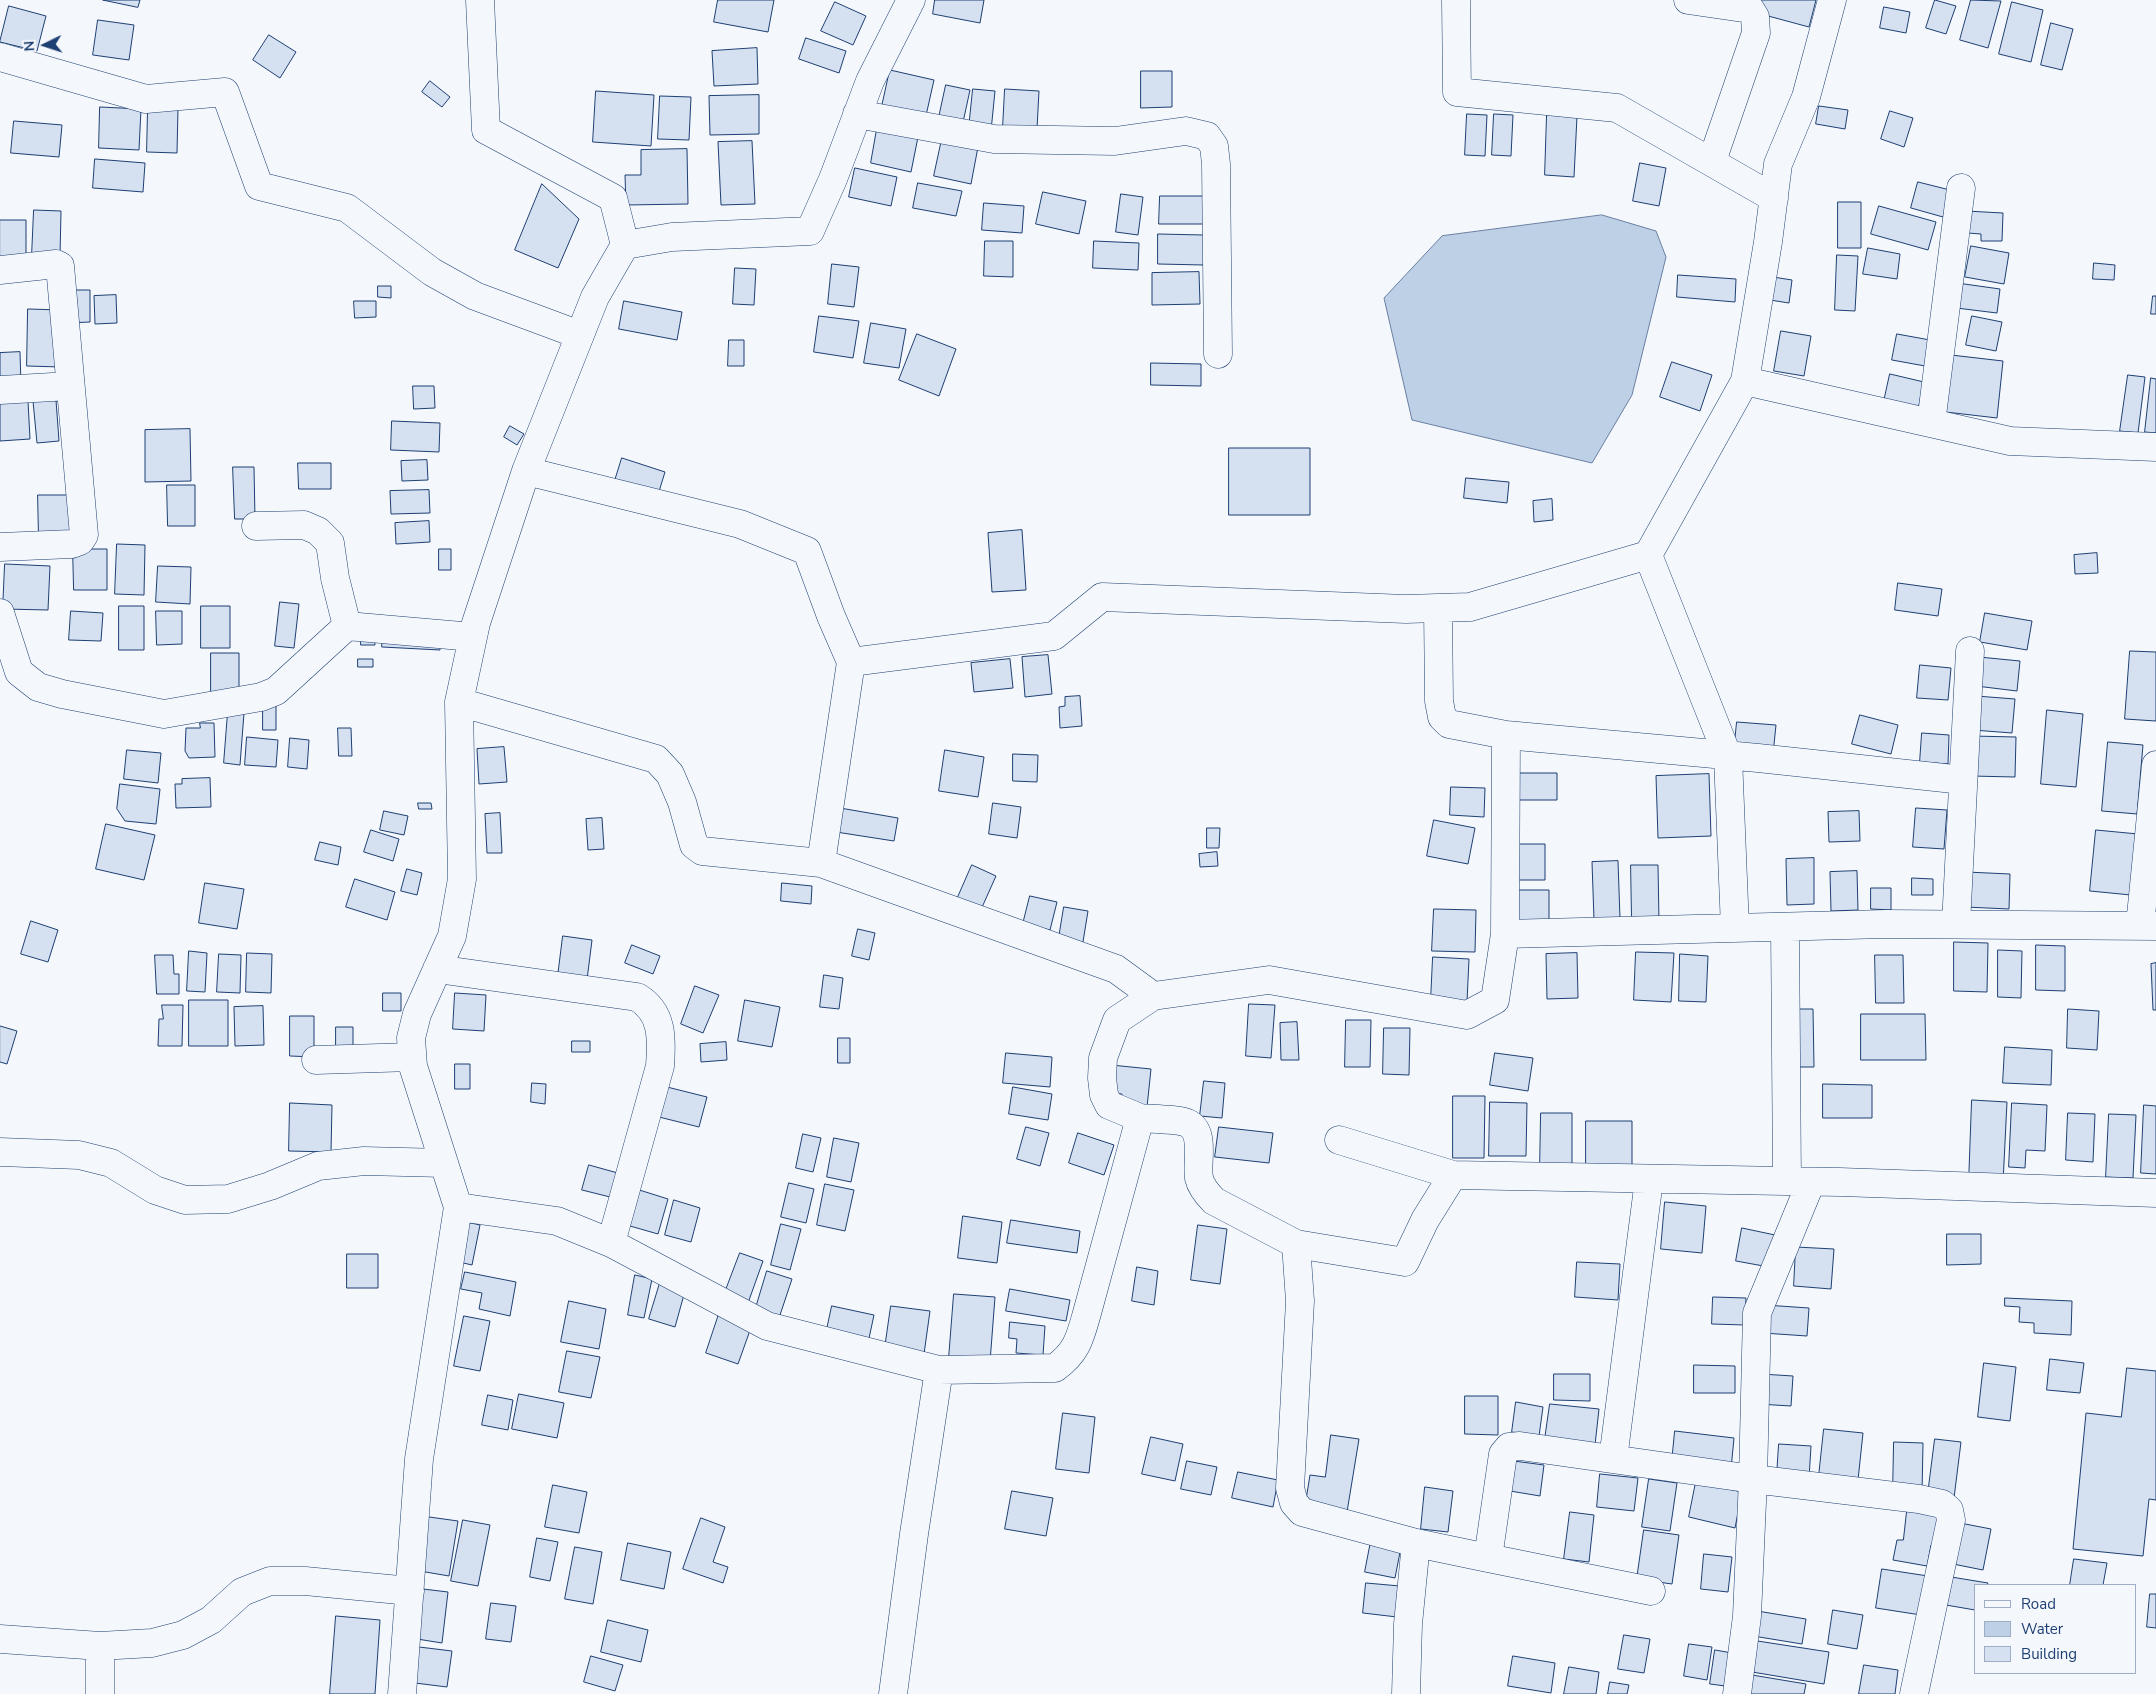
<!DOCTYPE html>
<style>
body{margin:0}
#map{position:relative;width:2156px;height:1694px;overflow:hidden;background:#f4f7fb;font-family:"Nunito Sans",sans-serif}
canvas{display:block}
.legend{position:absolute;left:1974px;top:1584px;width:162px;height:90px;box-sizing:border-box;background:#f4f7fb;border:1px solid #9eadc5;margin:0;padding:6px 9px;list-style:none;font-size:15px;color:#1d3f73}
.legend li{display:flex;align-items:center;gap:10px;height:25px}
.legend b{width:25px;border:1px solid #9eadc5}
.north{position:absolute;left:20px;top:20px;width:50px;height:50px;-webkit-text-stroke:4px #f4f7fb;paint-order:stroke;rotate:266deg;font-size:14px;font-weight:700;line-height:20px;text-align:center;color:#1d3f73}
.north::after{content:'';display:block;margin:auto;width:18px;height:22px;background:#1d3f73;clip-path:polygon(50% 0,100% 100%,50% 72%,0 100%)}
</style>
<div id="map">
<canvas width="2156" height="1694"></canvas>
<ul class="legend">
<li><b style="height:6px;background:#f4f7fb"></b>Road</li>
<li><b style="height:14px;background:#bed0e5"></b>Water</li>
<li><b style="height:14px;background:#d5e0f0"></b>Building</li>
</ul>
<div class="north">N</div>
</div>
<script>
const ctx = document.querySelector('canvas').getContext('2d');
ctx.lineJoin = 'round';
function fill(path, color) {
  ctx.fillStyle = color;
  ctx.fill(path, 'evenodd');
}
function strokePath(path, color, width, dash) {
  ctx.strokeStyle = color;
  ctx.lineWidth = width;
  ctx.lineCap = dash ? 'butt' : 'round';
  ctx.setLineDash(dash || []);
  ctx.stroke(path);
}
const water = new Path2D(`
 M1602 215 1656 231 1666 257 1632 395 1592 463 1412 420 1384 298 1442 236Z`);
fill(water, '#bed0e5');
strokePath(water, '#687fa3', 1);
const building = new Path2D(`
 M103 0H140L138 7Z
 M718 0H774L768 32 714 22Z
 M935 0H984L980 23 933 14Z
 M1761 0H1816L1809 27 1757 13Z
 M1935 0 1956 6 1946 34 1926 28Z
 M1971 0 2001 1 1988 48 1960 40Z
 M835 2 866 16 853 45 821 31Z
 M2012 2 2043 10 2031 62 1999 54Z
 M9 6 46 16 37 51 0 42Z
 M1884 7 1910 12 1906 33 1880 28Z
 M98 20 134 25 129 60 93 55Z
 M2051 23 2073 29 2062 70 2041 65Z
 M269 35 296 52 280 78 253 60Z
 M806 38 846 51 839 73 799 59Z
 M757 48 758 84 714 86 712 51Z
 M890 70 934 80 925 120 881 111Z
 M1141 71H1172V107L1141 108Z
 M430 81 450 97 442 107 422 92Z
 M946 85 970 90 962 127 938 122Z
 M973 89 995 91 991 131 969 128Z
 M1005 89 1039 91 1037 129 1003 127Z
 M596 91 654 95 651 146 593 142Z
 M759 95V134L710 135 709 96Z
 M660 96 691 97 689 140 658 139Z
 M1819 106 1848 110 1845 129 1816 124Z
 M100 107 141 109 139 150 99 148Z
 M148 107 178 108 177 153 147 152Z
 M1890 111 1913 118 1904 147 1881 139Z
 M1467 114 1487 115 1485 156 1465 155Z
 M1494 114 1513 115 1511 156 1492 155Z
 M1547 114 1577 116 1574 177 1545 175Z
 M14 121 62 125 59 157 11 153Z
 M877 129 918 137 911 172 871 163Z
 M942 139 978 147 971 184 934 176Z
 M752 141 755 204 721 205 718 142Z
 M687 149 688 204 626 205 625 175H641V150Z
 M95 159 145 163 143 192 93 188Z
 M1640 163 1666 168 1659 206 1633 201Z
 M855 168 897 177 891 206 849 197Z
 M1918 182 1950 190 1943 217 1911 208Z
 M918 183 962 191 956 216 913 208Z
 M542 184 579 219 558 268 515 250Z
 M1043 192 1086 201 1079 234 1036 224Z
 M1121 194 1143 197 1138 235 1116 232Z
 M1160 196H1204V224H1159Z
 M1838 202H1861V248H1838Z
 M984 203 1024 206 1022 233 982 230Z
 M1879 206 1936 222 1928 250 1871 234Z
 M34 210 61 211 60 256 32 255Z
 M1966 211 2003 213 2002 241H1981V234L1968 233Z
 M0 220H26V258H0Z
 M1158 234 1204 235V265L1158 264Z
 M985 241H1013V277L984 276Z
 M1094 241 1139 243 1138 270 1093 268Z
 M1971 246 2009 253 2004 284 1965 277Z
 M1868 248 1900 254 1897 279 1863 274Z
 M1837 255 1858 256 1855 311 1835 310Z
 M2094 263 2115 265 2114 280 2093 279Z
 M832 264 859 267 854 307 828 304Z
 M735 268 756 269 754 305 733 304Z
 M1199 272 1200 304 1152 305V273Z
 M1678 275 1736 279 1735 302 1677 297Z
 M1773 277 1792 280 1789 303 1770 300Z
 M1950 282 2000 289 1997 313 1948 307Z
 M378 286H391V298L378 297Z
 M67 290H90V322L67 323Z
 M116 295 117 323 95 324 94 296Z
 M2153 296H2156V314H2151Z
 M354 301H376V317L355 318Z
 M624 301 682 312 677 340 619 329Z
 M28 309 62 310 61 367 27 366Z
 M819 316 859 321 853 358 814 352Z
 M1972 316 2002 322 1996 351 1966 345Z
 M871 323 906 329 899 368 864 363Z
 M1781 331 1811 336 1804 376 1774 371Z
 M917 334 956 349 939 396 899 380Z
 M1897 334 1930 340 1925 366 1892 360Z
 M729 340H744V366H728Z
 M20 352 21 386 0 387V353Z
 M1951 355 2003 361 1997 418 1946 412Z
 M1672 362 1712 375 1700 411 1660 397Z
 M1151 363 1201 364V386L1151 385Z
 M1890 374 1924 382 1917 414 1883 406Z
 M2128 375 2145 377 2138 433 2120 431Z
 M2151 378 2156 379V433L2145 432Z
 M413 386H434L435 408 414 409Z
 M56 400 59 441 37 443 33 401Z
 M28 401 30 439 0 441V403Z
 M392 421 440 423 439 452 391 450Z
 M510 426 524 434 517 445 504 437Z
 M190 429 191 481 145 482V430Z
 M1229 448H1310V515H1229Z
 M622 458 665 472 656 501 613 487Z
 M427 460 428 480 402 481 401 461Z
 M298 463H331V489H299Z
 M233 467H254L255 519H235Z
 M1466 478 1509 482 1507 503 1464 498Z
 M167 485H195V526H168Z
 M429 490 430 513 391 514 390 491Z
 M38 495H69L70 540 39 541Z
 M1552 499 1553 520 1534 522 1533 501Z
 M429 521 430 542 396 544 395 523Z
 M1022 530 1026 590 992 592 988 533Z
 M117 544 145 545 144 595 115 594Z
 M73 549H107V590H74Z
 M439 549H451V570H439Z
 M2097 553 2098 573 2075 574 2074 555Z
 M5 564 50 566 48 610 3 609Z
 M158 566 191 567 190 604 156 602Z
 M1898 583 1942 589 1938 616 1895 610Z
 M280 602 299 604 294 648 275 646Z
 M119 606H144V650H119Z
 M201 606H230V648H201Z
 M71 611 103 613 101 641 69 640Z
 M156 611H182V644L157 645Z
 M1985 613 2032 621 2027 650 1980 642Z
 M361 634H374L375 645H361Z
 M383 636 440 639V650L382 647Z
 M2130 651 2156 652V721L2125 719Z
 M211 653H239V693H211Z
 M1048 655 1052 694 1025 697 1022 657Z
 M1979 657 2020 661 2017 691 1976 686Z
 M358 659H373V667H358Z
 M1010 659 1013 688 974 692 971 663Z
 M1920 665 1951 668 1948 700 1917 698Z
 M1080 696 1082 726 1060 728 1059 707 1065 706V697Z
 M1976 696 2015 699 2012 733 1973 730Z
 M263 702H276V730H263Z
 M2047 710 2083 714 2076 787 2041 784Z
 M228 712 244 713 240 765 224 763Z
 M1860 715 1898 725 1891 754 1852 744Z
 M1737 722 1776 725 1773 754 1734 751Z
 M200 723H214L215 757 189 758 185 751 186 728H200Z
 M338 728H351L352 756H339Z
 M1922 733 1949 735 1948 764 1920 762Z
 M1972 736 2016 737 2015 777 1971 776Z
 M247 737 278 740 276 767 245 765Z
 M290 738 309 740 307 769 288 767Z
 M2108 742 2143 745 2137 814 2102 811Z
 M504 747 507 782 479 784 477 749Z
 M127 750 161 753 158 783 124 779Z
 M945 750 984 757 978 797 939 791Z
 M1013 754 1038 755 1037 782 1013 781Z
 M1509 773H1557V800H1509Z
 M1709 774 1711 836 1658 838 1656 776Z
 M210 778 211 807 176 808 175 784H182V779Z
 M120 784 160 789 156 824 125 821 117 809Z
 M1451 787 1485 788 1484 817 1450 815Z
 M418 803H431L432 809H419Z
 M993 803 1021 807 1017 838 989 834Z
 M840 808 898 818 894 841 836 832Z
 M1916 808 1947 810 1944 849 1913 847Z
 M384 811 408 816 404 835 380 830Z
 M1859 811 1860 841 1829 842 1828 812Z
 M500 813 502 853H487L485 814Z
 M602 818 604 849 588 850 586 819Z
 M1434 820 1475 828 1468 864 1427 856Z
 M106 824 155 835 144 880 96 869Z
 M1207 828H1220L1219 848H1207Z
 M371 830 399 839 393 861 364 852Z
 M2096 830 2138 834 2131 895 2090 891Z
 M320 842 341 847 338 865 315 860Z
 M1508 844H1545V880H1508Z
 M1217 852 1218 866 1200 867 1199 854Z
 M1814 858V904L1787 905 1786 859Z
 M1618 861 1620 919 1594 920 1592 862Z
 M972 865 996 876 979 914 955 904Z
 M1631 865H1658L1659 922 1632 923Z
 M407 869 422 873 417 895 401 891Z
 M1857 871 1858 910 1831 911 1830 872Z
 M1966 872 2010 874 2009 909 1965 907Z
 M1912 878 1933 879V895H1912Z
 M355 879 395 892 387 920 346 907Z
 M205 883 244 889 237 929 199 923Z
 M782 883 812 886 811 904 781 901Z
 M1871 888H1891V910L1871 909Z
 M1509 890H1549V924L1509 925Z
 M1030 896 1057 902 1050 930 1023 924Z
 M1064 907 1088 911 1082 948 1058 944Z
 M1434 909 1476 910 1475 952 1432 951Z
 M31 921 58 930 48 962 21 954Z
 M858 929 875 933 869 960 852 956Z
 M563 936 592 940 586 988 557 984Z
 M1954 942 1988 943 1987 992 1954 991Z
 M632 945 660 956 653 974 625 963Z
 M2036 945 2065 946V991L2036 990Z
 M1998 950 2022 951 2021 998 1998 997Z
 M189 951 207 953 205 992 187 991Z
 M1636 952 1674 953 1671 1002 1634 1000Z
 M247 953 272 954 271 993 246 992Z
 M1577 953 1578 998 1547 999 1546 954Z
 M219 954 241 955 240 993 217 992Z
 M1680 954 1708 956 1706 1002 1679 1001Z
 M155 955H173L174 974H179V994H157Z
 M1875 955H1903L1904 1003H1876Z
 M1433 957 1469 959 1467 1002 1431 1000Z
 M2156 963V1010H2153L2151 964Z
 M824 975 843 978 839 1009 820 1007Z
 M695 986 719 995 703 1033 681 1024Z
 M383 993H401V1011H383Z
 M455 993 486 995 484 1031 453 1029Z
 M189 1000H228V1046H189Z
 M745 1000 780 1007 772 1047 738 1041Z
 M1249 1004 1275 1005 1271 1058 1246 1056Z
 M162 1005H183L182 1046H158L159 1019H163Z
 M263 1006 264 1045 235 1046 234 1007Z
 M1790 1009H1813L1814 1067H1791Z
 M2068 1009 2099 1011 2097 1050 2067 1048Z
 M1861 1014H1925L1926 1060H1861Z
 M290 1016H314V1057L290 1056Z
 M1346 1020H1371L1370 1067H1345Z
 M1297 1022 1299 1060H1281L1280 1023Z
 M0 1026 17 1031 7 1064 0 1062Z
 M336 1027H353V1056H336Z
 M1384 1028H1410L1409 1075 1383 1074Z
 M838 1038H850V1063H838Z
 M572 1041H590V1052H572Z
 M726 1042 727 1060 701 1062 700 1044Z
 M2005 1047 2052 1050 2051 1085 2003 1083Z
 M1006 1053 1052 1057 1050 1087 1003 1083Z
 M1495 1053 1533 1058 1528 1091 1490 1085Z
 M455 1064H470V1089H455Z
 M1111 1065 1151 1069 1147 1107 1121 1104 1122 1094 1108 1093Z
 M1204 1081 1225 1083 1222 1118 1200 1116Z
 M532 1083 546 1084 545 1104 531 1102Z
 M1823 1084 1872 1085V1118H1823Z
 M667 1087 707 1097 699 1127 659 1117Z
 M1013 1087 1052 1094 1048 1120 1009 1114Z
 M1453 1096H1485L1484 1158H1453Z
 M1972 1100 2007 1102 2003 1183 1969 1182Z
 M1490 1102 1527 1103 1526 1156H1489Z
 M290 1103 332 1105 331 1152 289 1151Z
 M2012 1103 2047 1105 2045 1151 2026 1150 2025 1168 2009 1167Z
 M2144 1105 2156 1106V1174L2141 1173Z
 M1541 1113H1572V1169H1540Z
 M2068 1113 2095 1114 2093 1162 2066 1160Z
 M2109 1114 2136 1115 2133 1178 2106 1177Z
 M1586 1121H1632V1172L1586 1171Z
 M1026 1127 1049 1133 1040 1166 1017 1159Z
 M1219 1127 1273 1133 1269 1163 1215 1157Z
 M1078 1133 1114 1145 1104 1175 1069 1163Z
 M803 1134 821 1138 813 1172 796 1168Z
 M834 1138 859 1143 851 1182 827 1177Z
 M589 1165 625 1175 618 1199 582 1190Z
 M789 1183 814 1189 806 1223 781 1217Z
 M825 1184 854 1190 845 1231 817 1225Z
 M633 1188 668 1199 658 1234 623 1224Z
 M674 1200 700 1208 691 1242 665 1235Z
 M1665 1202 1706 1206 1702 1253 1661 1249Z
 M963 1216 1002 1222 997 1263 958 1258Z
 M1011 1220 1080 1231 1077 1253 1007 1243Z
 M467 1222 480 1225 472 1265 459 1262Z
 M781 1224 801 1229 790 1270 771 1265Z
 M1198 1225 1227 1229 1220 1284 1191 1280Z
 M1742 1228 1775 1235 1769 1267 1736 1261Z
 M1947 1234H1981V1264L1947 1265Z
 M1796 1247 1834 1249 1831 1289 1794 1286Z
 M740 1253 763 1261 748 1303 724 1295Z
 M347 1254H378V1288H347Z
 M1577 1262 1620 1264 1618 1300 1575 1297Z
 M1137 1267 1158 1271 1154 1305 1132 1301Z
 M767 1271 792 1279 779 1318 755 1311Z
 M465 1272 516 1282 510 1316 479 1309 482 1293 461 1289Z
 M635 1275 652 1279 644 1318 628 1315Z
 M660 1283 685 1291 675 1327 649 1319Z
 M1010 1289 1070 1300 1066 1321 1006 1311Z
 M954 1294 995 1297 990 1362 949 1358Z
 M1713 1297 1746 1298 1745 1325 1712 1324Z
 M2005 1298 2072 1301 2071 1335 2034 1333V1323L2019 1322 2020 1307 2005 1306Z
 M569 1301 606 1309 599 1349 561 1342Z
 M1765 1305 1809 1308 1807 1336 1763 1333Z
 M832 1306 874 1315 868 1343 826 1334Z
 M891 1306 930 1311 924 1354 885 1348Z
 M720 1311 753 1322 738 1364 706 1353Z
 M464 1316 490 1321 480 1371 454 1366Z
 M1010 1322 1045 1326 1043 1355 1016 1353 1017 1339 1009 1338Z
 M567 1351 600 1357 591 1398 559 1392Z
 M2050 1359 2084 1363 2080 1393 2047 1390Z
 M1984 1363 2016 1367 2010 1421 1978 1417Z
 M1694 1365 1735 1366V1393H1694Z
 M2127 1368 2156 1371V1500L2149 1499 2143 1556 2073 1549 2086 1413 2121 1417Z
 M1554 1374H1590V1401L1554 1400Z
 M1761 1374 1793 1376 1791 1406 1758 1404Z
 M519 1394 564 1403 557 1438 512 1429Z
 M488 1395 513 1400 508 1430 482 1425Z
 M1465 1396H1498V1435L1465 1434Z
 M1516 1402 1543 1407 1539 1436 1512 1432Z
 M1550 1404 1599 1409 1595 1445 1545 1439Z
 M1063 1413 1095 1417 1089 1473 1056 1469Z
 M1824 1429 1863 1433 1858 1480 1819 1476Z
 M1675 1431 1734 1438 1731 1469 1672 1462Z
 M1331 1435 1359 1439 1347 1512 1305 1506 1310 1475 1325 1477Z
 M1151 1437 1183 1444 1175 1481 1142 1474Z
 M1935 1439 1961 1442 1954 1498 1928 1494Z
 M1894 1442 1923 1443 1922 1494 1893 1492Z
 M1779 1444 1811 1446 1809 1478 1777 1475Z
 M1187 1461 1217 1467 1211 1495 1181 1489Z
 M1514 1461 1544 1465 1540 1496 1510 1491Z
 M1238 1472 1278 1480 1273 1507 1232 1498Z
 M1600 1474 1638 1478 1634 1511 1597 1507Z
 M1649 1479 1677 1483 1670 1531 1642 1527Z
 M1696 1482 1742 1492 1735 1528 1689 1517Z
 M553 1485 587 1492 579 1533 545 1527Z
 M1425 1487 1453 1491 1448 1532 1421 1529Z
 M1012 1491 1053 1498 1046 1536 1005 1529Z
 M1907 1511 1945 1517 1940 1547 1931 1545 1927 1566 1893 1560 1897 1540H1903Z
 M1570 1512 1594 1515 1589 1562 1564 1559Z
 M422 1516 458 1521 449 1576 414 1570Z
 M701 1518 725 1527 713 1562 728 1567 723 1583 683 1569Z
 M463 1520 490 1525 478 1586 451 1581Z
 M1955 1522 1991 1529 1983 1570 1948 1563Z
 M1644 1530 1679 1535 1672 1584 1637 1579Z
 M537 1538 558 1542 550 1581 530 1577Z
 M1371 1541 1401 1547 1395 1578 1365 1572Z
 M628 1543 671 1552 664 1589 621 1580Z
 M575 1547 602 1552 593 1604 565 1599Z
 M1704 1554 1732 1557 1728 1592 1701 1589Z
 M2074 1559 2107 1563 2103 1585H2070Z
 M1882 1569 1928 1576 1921 1615 1876 1608Z
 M1945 1576 1988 1583 1987 1585H1975V1610L1940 1604Z
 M1366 1583 1400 1586 1397 1617 1363 1613Z
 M423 1589 448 1592 442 1643 417 1639Z
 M2150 1594H2156V1628L2147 1627Z
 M491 1603 516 1606 511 1642 486 1639Z
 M1833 1610 1863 1615 1857 1649 1828 1644Z
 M1757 1611 1806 1619 1802 1644 1753 1636Z
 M336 1616 380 1620 375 1694H330Z
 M608 1620 648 1630 641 1662 601 1652Z
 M1624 1635 1650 1639 1644 1673 1618 1669Z
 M1751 1640 1829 1652 1824 1684 1746 1671Z
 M1689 1644 1712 1647 1707 1680 1684 1676Z
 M419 1647 452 1651 447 1687 415 1683Z
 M1715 1650 1738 1654 1733 1687 1710 1684Z
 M591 1656 623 1665 615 1691 584 1682Z
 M1513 1656 1555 1663 1551 1693 1508 1686Z
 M1864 1665 1898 1670 1895 1694H1859Z
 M1569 1667 1599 1672 1596 1694H1564Z
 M1752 1675 1806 1684 1804 1694H1750Z
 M1610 1682 1629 1685 1627 1694H1608Z`);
fill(building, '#d5e0f0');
strokePath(building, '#1d3f73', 1);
const minor = new Path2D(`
 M480 0 486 130 613 198 625 245
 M1456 0 1457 92 1617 108 1774 198
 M1688 0 1750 9 1755 17 1756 33 1712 161
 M0 57 146 99 225 92 259 186 347 208 432 272 475 296 580 335
 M857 114 994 139 1115 141 1186 131 1207 136 1214 146 1216 164 1218 354
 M0 270 56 264 60 266 84 535 80 541 72 544 0 547
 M1745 381 2010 441 2156 447
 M0 390 70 386
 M1931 423 1961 188
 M256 526 304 525 318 531 330 543 335 578 347 626
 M1648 555 1728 757 1735 928
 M1438 608 1439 701 1442 717 1449 724 1506 735
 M0 613 19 672 38 687 62 694 164 714 261 697 276 691 347 626 473 637
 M851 662 1054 636 1102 597 1406 609 1470 607 1648 555 1745 381 1768 242 1778 164 1806 97 1832 0
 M459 702 656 759 670 774 682 802 694 845 702 851 821 863 851 662 831 616 807 551 740 524 526 471
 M821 863 1116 969 1153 996
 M1956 924 1970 651
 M2140 926 2156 765
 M1785 927 1787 1181
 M1505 934 1506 735 1758 758 1963 780
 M437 969 637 997C663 1012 662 1039 660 1066L611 1243
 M316 1060 412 1057
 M1140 1118 1109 1105 1104 1095 1102 1078 1103 1058 1117 1020 1153 996 1269 980 1467 1015 1495 1000 1505 934 1885 924 2156 926
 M1339 1140 1453 1175
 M0 1152 79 1155 111 1163 155 1190 185 1200 228 1199 270 1186 318 1166 364 1161 444 1163
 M1811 1182 1757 1313 1753 1479 1919 1499 1942 1504 1949 1510 1951 1520 1914 1694
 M458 1207 557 1221 611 1243 767 1326 939 1370
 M1296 1244 1300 1301 1290 1488 1294 1503 1302 1512 1416 1543 1488 1558 1503 1454 1509 1447 1520 1446 1753 1479 1747 1616 1737 1694
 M1613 1459 1649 1180
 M1488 1558 1651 1591
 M0 1639 100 1646 152 1643 183 1635 211 1620 242 1592 270 1581H305L410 1591
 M100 1646V1694
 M402 1694 419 1459 458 1207 413 1066 411 1038 417 1014 452 936 462 879 459 702 476 623 526 471 595 297 625 245 672 237 810 231 833 179 870 81 911 0
 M893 1694 914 1534 939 1370 1055 1368C1077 1352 1080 1338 1087 1313L1140 1118C1150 1119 1179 1119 1187 1123 1206 1131 1196 1162 1199 1178 1201 1187 1207 1194 1214 1201L1296 1244 1405 1262 1425 1220 1453 1175 1840 1182 2156 1193
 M1406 1694 1408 1624 1416 1543`);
strokePath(minor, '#1d3f73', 29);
strokePath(minor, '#f4f7fb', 28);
</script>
